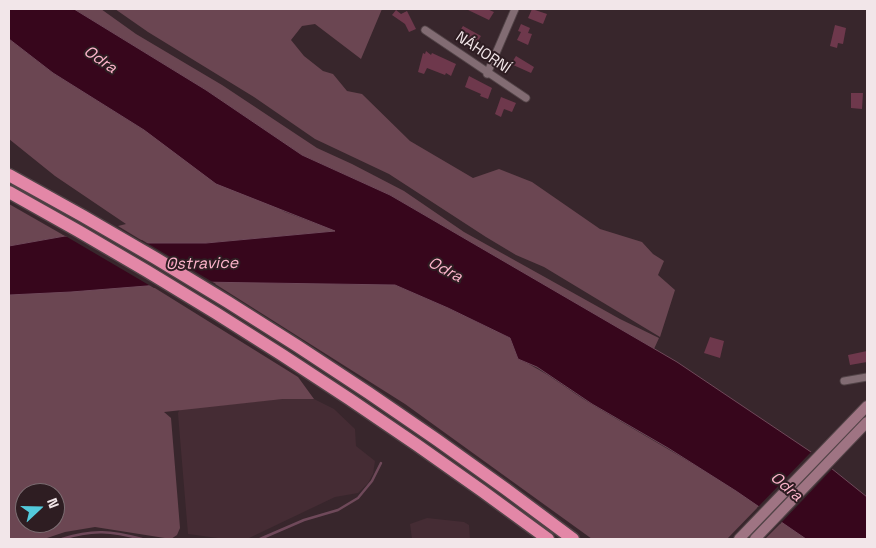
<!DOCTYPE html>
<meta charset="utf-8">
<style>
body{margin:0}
#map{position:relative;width:876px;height:548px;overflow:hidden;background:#38262c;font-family:"Space Grotesk",sans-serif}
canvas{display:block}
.frame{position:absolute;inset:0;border:10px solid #f2e6e9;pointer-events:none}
.north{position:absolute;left:15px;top:483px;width:50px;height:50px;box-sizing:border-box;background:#2e1d22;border:1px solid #7c6d72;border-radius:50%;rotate:69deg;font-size:14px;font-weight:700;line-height:20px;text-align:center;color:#f2e6e9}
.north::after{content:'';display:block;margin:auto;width:18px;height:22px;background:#53cadc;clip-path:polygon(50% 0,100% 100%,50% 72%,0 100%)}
</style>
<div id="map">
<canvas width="876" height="548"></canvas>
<div class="frame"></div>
<div class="north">N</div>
</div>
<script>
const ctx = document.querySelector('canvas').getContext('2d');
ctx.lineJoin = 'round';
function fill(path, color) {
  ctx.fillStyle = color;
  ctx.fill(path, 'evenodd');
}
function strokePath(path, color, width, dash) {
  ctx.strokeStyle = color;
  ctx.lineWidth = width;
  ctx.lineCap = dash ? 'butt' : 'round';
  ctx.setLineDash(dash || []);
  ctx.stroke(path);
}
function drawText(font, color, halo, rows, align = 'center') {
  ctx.font = font + ' "Space Grotesk",sans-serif';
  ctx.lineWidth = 4;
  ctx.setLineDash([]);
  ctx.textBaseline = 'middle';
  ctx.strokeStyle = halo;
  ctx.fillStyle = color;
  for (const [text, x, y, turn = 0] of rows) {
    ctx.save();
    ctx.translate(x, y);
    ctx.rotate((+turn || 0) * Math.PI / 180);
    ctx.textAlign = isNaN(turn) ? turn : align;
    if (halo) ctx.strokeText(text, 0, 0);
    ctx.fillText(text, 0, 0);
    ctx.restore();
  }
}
fill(new Path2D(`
 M283 399H314L334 409 355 429 356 446 375 461 373 474 368 483 358 493 335 497 247 539H225L188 534 179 426 178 413 180 409Z
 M427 518 464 522 469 525 470 539H412L410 524Z`), '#452c34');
fill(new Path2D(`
 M74 9H101L136 34 222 85 317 148 352 164 404 191 464 232 620 319 659 338 654 349 390 195 302 155 206 90Z
 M115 9H382L361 59 315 24 302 26 291 40 304 56 323 71 333 74 347 91 362 94 410 141 473 178 499 169 532 182 600 229 642 242 653 254 664 261 658 275 675 290 660 337 544 267 516 255 486 237 389 174 315 139 254 97 148 32Z
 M9 39 53 73 144 130 285 212 336 231 206 243H146L118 226 126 224 55 176 9 139Z
 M9 204 65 236 9 246Z
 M212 282 395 285 448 308 510 338 518 359C546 371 568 390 593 405 648 438 705 469 759 506L727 539H592L405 404Z
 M150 285 298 377 314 399H283L164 412 171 418 180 528 177 535 171 539 95 527 65 532 44 539H9V295ZM25 493H55V523H25Z
 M782 522 806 539H765Z`), '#6b4652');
const water = new Path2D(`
 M9 9H74L206 90 302 155 390 195 677 362 811 452 867 497V539H806L736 491 668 448 592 404 537 367 518 359 510 338 448 308 395 285 197 282 71 292 9 295V246L65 236 146 243H206L335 231 216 184 144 130 53 73 9 39Z`);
fill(water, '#37061c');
strokePath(water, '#6f495a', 1);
fill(new Path2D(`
 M66 233 142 240 216 284H197L154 288 62 234Z
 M813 450 834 467 780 524 757 508Z`), '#38262c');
strokePath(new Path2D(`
 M62 539C93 529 111 531 142 539
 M260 539 304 520 338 510 358 498 372 481 381 463`), '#6f495a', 2.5);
fill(new Path2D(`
 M466 9H487L494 12 489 20Z
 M532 9 547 14 543 24 528 18Z
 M396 10 401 14 407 11 416 29 409 32 405 24 392 15Z
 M521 24 530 28 528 33 532 34 528 45 517 40 521 32 518 31Z
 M835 25 846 28 843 44 838 43 837 48 830 46Z
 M463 26 481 36 476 44 460 34 459 32Z
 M426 51 431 55 432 53 456 64 451 76 446 73 445 75 427 68 424 74 418 72 423 53 425 54Z
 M516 56 534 67 531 73 511 64Z
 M469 76 492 88 488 99 480 96 481 94 465 87Z
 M851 93H863L862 109 851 108Z
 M501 97 516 103 512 112 504 109 501 117 495 114Z
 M710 337 724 341 720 358 704 353Z
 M867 351V362L850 365 848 355Z`), '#6e384c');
const street = new Path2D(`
 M425 30 526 98
 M487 74 515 9
 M844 381 867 377`);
const secondary = new Path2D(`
 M739 539 867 406
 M755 539 867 422`);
const highway = new Path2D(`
 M9 175C206 282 395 404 573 539
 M9 192C196 295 377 412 548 539`);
strokePath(street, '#524347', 9);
strokePath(secondary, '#524347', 12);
strokePath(highway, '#524347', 15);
strokePath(street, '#826c73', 7);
strokePath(secondary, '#9f7483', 10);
strokePath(highway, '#e387a7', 12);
drawText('15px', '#f2e6e9', '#2e1d22', [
 ["NÁHORNÍ",483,53,34]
]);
drawText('italic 16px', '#fbb4ca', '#2e1d22', [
 ["Odra",100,60,34],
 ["Ostravice",202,264,-1],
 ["Odra",445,270,28],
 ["Odra",786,487,40]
]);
</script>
